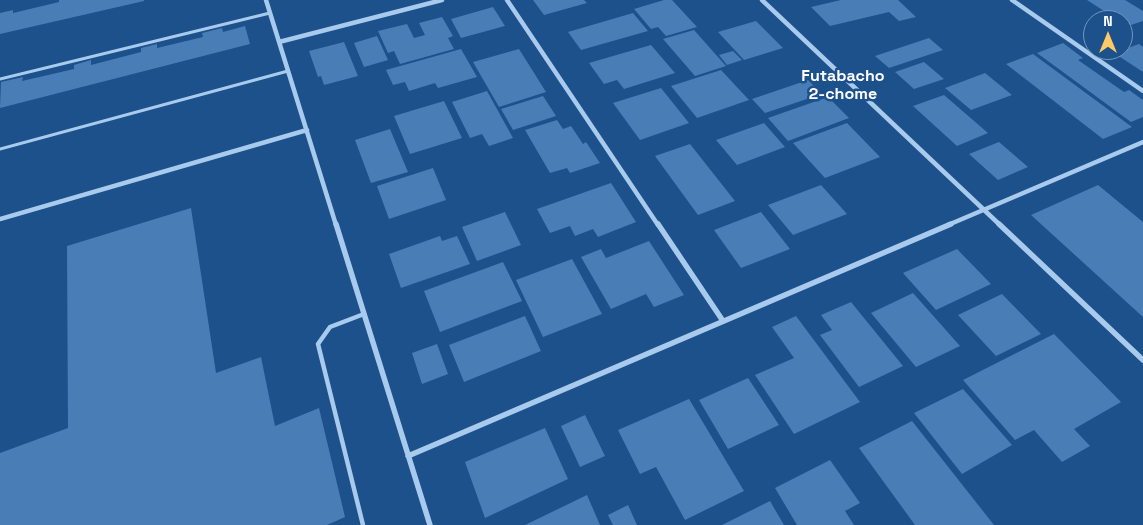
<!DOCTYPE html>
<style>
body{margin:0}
#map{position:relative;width:1143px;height:525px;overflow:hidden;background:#1c518c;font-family:"Space Grotesk",sans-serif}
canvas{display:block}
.north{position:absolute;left:1083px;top:10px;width:50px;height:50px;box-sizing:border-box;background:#1c518c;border:1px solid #7797ba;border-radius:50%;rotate:0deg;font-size:14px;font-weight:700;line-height:20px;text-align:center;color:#fff}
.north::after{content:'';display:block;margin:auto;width:18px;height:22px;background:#fdcb66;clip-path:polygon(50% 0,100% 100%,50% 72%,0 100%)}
</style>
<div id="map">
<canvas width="1143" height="525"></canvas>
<div class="north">N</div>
</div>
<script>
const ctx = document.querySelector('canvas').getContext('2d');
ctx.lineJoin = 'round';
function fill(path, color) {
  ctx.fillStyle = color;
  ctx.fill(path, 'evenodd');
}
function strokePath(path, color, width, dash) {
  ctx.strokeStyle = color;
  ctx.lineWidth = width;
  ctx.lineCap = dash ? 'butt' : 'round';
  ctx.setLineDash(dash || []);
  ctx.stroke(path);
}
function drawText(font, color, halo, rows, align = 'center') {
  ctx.font = font + ' "Space Grotesk",sans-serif';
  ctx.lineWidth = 5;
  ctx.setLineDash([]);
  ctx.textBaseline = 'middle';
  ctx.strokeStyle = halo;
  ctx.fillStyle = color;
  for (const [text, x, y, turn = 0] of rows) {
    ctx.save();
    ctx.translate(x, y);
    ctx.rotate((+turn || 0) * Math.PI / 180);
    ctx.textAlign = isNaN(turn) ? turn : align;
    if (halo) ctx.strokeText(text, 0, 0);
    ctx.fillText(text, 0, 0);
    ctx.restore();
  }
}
fill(new Path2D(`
 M59 0H144V1L0 34V13L13 10V13L59 2Z
 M533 0H584L587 3 544 15Z
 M664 0H672L697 27 666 36 658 27 651 29 634 9Z
 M841 0H898L916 17 899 21 889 12 830 26 811 7Z
 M1087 0H1125L1143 11V21L1128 26 1123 24V20H1118Z
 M493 7 505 26 461 38 451 19Z
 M633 13 648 31 581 50 568 32Z
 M442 17 453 36 448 38 454 49 400 64 394 51 388 53 378 31 407 24 414 38 425 35 419 23Z
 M756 21 783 48 744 60 718 32Z
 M245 26 250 44 0 108 1 82 23 77 22 81 74 69V65L91 60V65L141 52V48L157 44V48L203 37 202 33 222 28 223 32Z
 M694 30 726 66 695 76 663 39Z
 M377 36 388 60 364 67 354 43Z
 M929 38 943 50 889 68 875 56Z
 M344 42 358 76 324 85 321 76 318 77 309 51Z
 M1063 43 1083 58 1078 60 1124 92 1129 90 1143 100V117L1131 122 1037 53Z
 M1139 44 1143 47V72L1114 53Z
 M651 45 675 73 624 89 617 80 604 84 589 63Z
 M461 49 477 77 438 88 435 83 409 91 405 82 393 85 386 70Z
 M519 49 546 92 499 107 473 62Z
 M733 51 742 60 727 65 719 55Z
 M1033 54 1132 127 1103 139 1006 64Z
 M924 62 944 79 914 89 895 72Z
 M721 70 749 100 697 118 671 86Z
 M985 73 1012 95 971 110 945 88Z
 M808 80 822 94 765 113 752 99Z
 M661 88 689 123 640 140 613 103Z
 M487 91 513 138 489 146 482 134 470 138 452 102Z
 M944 95 988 133 957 146 913 106Z
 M543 96 556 116 513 130 501 109Z
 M828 97 849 118 788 141 768 118Z
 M444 101 462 138 410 154 394 116Z
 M557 120 563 129 571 126 583 144 586 142 600 163 570 173 567 168 550 173 525 130Z
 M764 123 785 147 737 165 716 140Z
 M847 123 880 157 825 178 793 143Z
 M390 129 408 172 371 183 355 140Z
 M999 142 1028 167 998 180 969 154Z
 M690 144 735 201 698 215 655 156Z
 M433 168 446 200 389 219 377 186Z
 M611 183 636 222 598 237 593 229 575 236 570 226 550 233 537 209Z
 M821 185 847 214 793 235 768 205Z
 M1098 185 1143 222V317L1031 215Z
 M191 208 216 373 261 357 275 426 319 408 345 517 327 525H0V453L68 428 67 246Z
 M505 212 521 245 477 261 462 227Z
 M761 212 790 249 741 268 714 230Z
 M440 236 442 241 457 236 470 264 401 288 389 254Z
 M649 241 684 295 654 307 646 294 611 309 581 257 601 249 606 258Z
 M957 249 991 284 936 310 903 273Z
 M572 259 602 314 543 337 516 280Z
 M503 262 522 301 440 332 424 291Z
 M913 293 960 346 916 367 871 313Z
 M1002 294 1041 334 996 356 958 315Z
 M851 302 903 366 859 387 820 335 832 330 821 315Z
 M525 316 541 351 464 382 449 345Z
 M796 316 860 402 794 434 755 375 794 358 772 327Z
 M1054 334 1121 402 1074 429 1090 446 1062 462 1034 430 1015 440 963 380Z
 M437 344 448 374 422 384 412 353Z
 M748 378 779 425 728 449 699 400Z
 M963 389 1012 445 962 474 914 413Z
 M689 399 744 491 685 520 656 467 640 474 618 430Z
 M585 415 605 456 580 467 561 426Z
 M912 421 994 525H915L859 448Z
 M545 428 568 479 485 518 465 462Z
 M830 460 860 503 845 511 854 525H797L775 488Z
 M587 495 600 525H525Z
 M770 501 784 525H722Z
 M628 505 637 525H613L608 515Z`), '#497db6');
strokePath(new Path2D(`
 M0 79 270 13
 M0 149 288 71`), '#a8caed', 3);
strokePath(new Path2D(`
 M363 525 318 344 330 327 364 314`), '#a8caed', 4.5);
strokePath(new Path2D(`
 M266 0 336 225
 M507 0 658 225
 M762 0 1000 225
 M1012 0 1143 91
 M279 42 442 0
 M0 219 307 130
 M948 225 1143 142`), '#a8caed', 4.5);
strokePath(new Path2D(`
 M336 224 430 525
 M658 224 723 321
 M999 224 1143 360
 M408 456 951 224`), '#a8caed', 5.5);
drawText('bold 16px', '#fff', '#1c518c', [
 ["Futabacho",843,77],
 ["2-chome",843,95]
]);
</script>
